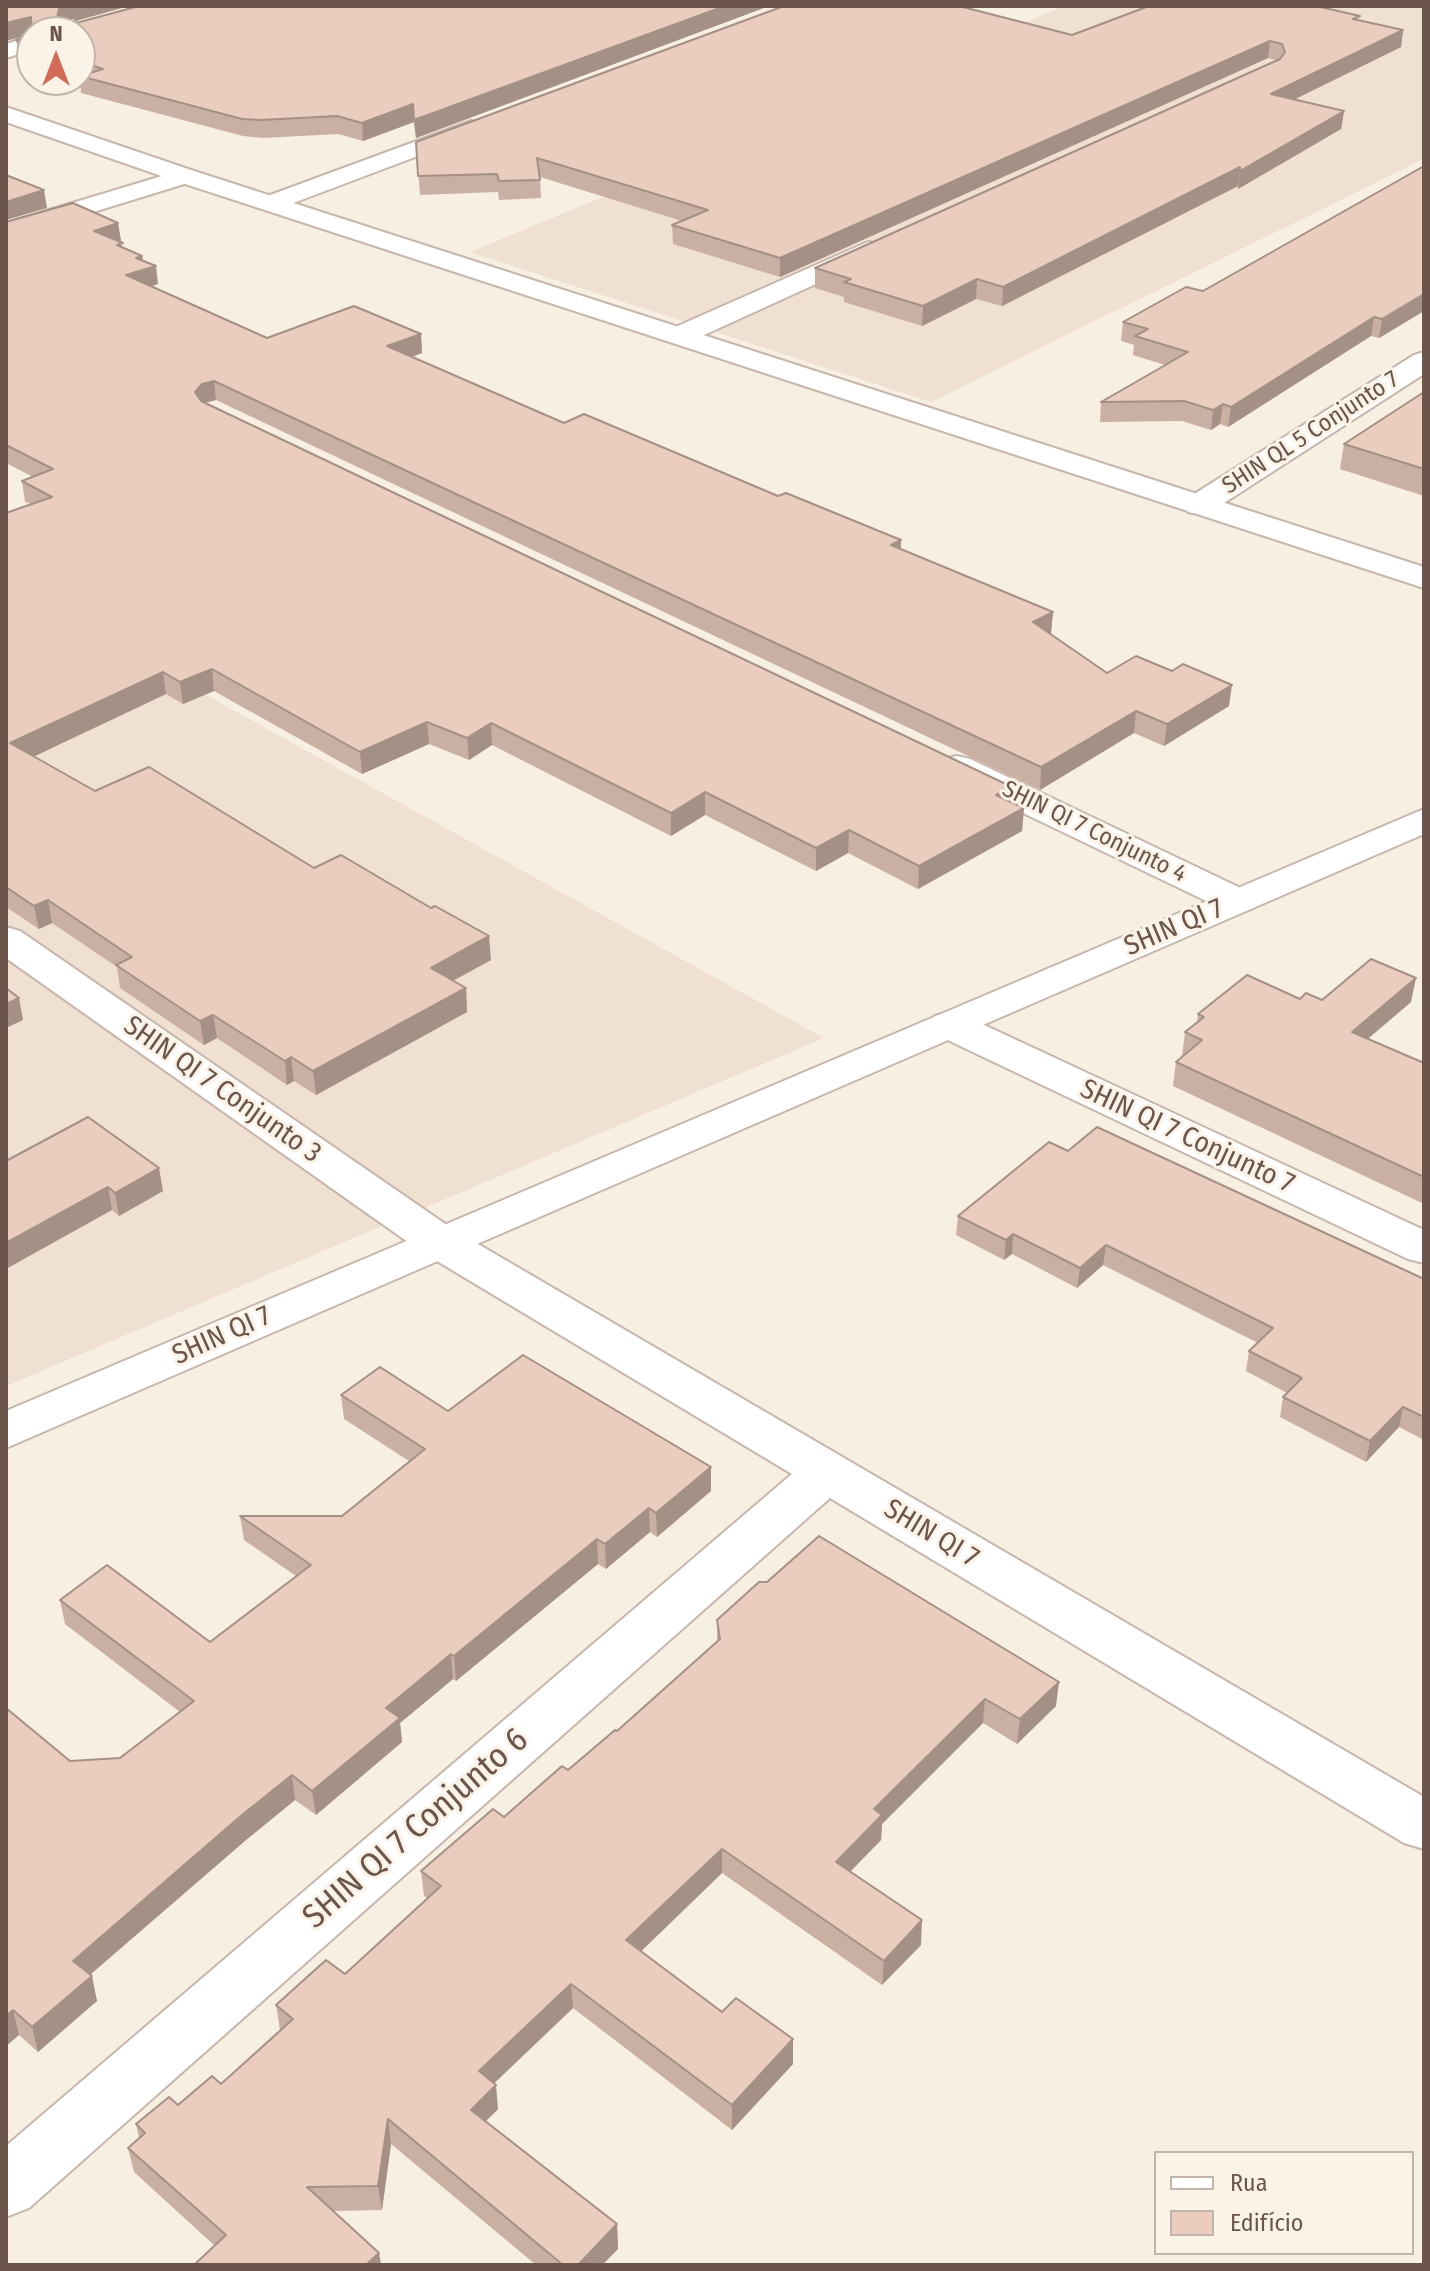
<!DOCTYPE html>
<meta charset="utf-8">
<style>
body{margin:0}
#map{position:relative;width:1430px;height:2271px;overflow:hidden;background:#f8efe3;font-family:"Fira Sans Condensed",sans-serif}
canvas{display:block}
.frame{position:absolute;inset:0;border:8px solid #6c564c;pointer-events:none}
.legend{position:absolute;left:1154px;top:2151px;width:260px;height:104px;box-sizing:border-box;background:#fcf3e8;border:2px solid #c2b4aa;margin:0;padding:10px 14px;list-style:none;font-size:24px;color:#6c564c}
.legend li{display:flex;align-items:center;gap:16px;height:40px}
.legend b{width:40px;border:2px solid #c2b4aa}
.north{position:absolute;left:16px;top:16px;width:80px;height:80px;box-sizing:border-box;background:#fcf3e8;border:2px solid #c2b4aa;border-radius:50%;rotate:0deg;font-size:22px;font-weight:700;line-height:32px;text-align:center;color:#6c564c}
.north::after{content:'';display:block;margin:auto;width:28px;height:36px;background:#d26c58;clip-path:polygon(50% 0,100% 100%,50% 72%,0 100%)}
</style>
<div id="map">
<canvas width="1430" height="2271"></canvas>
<div class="frame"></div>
<ul class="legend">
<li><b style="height:10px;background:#fff"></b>Rua</li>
<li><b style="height:22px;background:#eacdbe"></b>Edifício</li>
</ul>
<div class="north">N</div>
</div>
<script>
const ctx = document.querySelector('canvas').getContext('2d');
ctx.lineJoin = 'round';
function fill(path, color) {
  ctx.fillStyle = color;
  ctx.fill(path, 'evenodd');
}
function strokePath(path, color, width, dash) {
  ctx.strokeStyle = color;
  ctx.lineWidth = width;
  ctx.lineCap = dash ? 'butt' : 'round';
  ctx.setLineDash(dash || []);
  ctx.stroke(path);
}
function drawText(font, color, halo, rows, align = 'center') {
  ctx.font = font + ' "Fira Sans Condensed",sans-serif';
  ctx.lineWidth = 6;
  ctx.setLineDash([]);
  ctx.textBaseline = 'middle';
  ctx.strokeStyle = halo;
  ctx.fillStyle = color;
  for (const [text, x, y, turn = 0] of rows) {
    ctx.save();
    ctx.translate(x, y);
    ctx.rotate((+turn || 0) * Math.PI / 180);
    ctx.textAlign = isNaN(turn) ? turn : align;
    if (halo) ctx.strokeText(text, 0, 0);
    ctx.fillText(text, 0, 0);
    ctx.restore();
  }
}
fill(new Path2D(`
 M1064 6H1424V159L931 402 470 252Z
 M6 584 824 1038 6 1386Z`), '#efe0d2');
const minor = new Path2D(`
 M32 36V50L6 58V44Z
 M471 121 479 123 483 128 479 133 280 208H262L258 203 262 198Z
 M185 169 194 171 197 176 194 181 6 239V223Z
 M868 242 877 244 881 250 877 256 691 341 681 343 671 341 667 335 671 329Z
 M1424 352V374L1210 512 1199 514 1188 512 1183 505 1188 498 1414 355Z
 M957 756 970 759 1251 893 1257 901 1251 909 1237 913 1223 909 944 775 939 767 944 759Z
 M6 927 20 931 454 1230 1424 1797V1849L1404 1843 830 1498 29 2208 6 2217V2146L792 1474 422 1252 6 958Z
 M950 1012 965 1016 1424 1230V1263L1408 1259 935 1034 929 1025 935 1016Z`);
const tertiary = new Path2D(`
 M6 107 194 171 1424 567V588L176 181 6 122Z
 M1424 809V834L6 1448V1411Z`);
strokePath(minor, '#c7b6ab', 4);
strokePath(tertiary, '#c7b6ab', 4);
fill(minor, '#fff');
fill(tertiary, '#fff');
fill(new Path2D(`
 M6 6H129L76 21V23L769 6 416 138 414 122 363 141 338 134 263 138 243 136 81 93 80 80V32H32V62L19 57 16 40 32 34Z
 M1360 20 1403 30 1401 47 1294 99 1344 111 1341 129 1238 189V186L1002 306 976 299 922 326 844 302V297L815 288V268L1276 60 1268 58 780 277 673 244 672 225 682 221 540 177 541 198 499 200 498 192 420 195 416 142 1072 35Z
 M1424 166V311L1379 338 1371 336 1228 427 1220 424 1211 430 1182 421 1100 422 1101 402 1165 365 1133 355 1134 345 1121 341 1123 322 1203 291Z
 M6 222 118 223 121 241 120 242 123 247 142 256 143 260 158 284 151 286 267 338 421 334 422 353 411 357 564 423 778 496 901 540V549L1053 612 1051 633 1050 634 1107 673 1229 706 1164 746 1134 733 1040 790 216 400 205 403 1024 808 1022 831 918 889 848 853 816 871 705 815 671 836 492 745 469 760 429 744 362 774 214 691 183 704 166 694 33 756 95 791 314 868 491 960 453 981 466 988 467 1012 316 1095 294 1081 287 1085 217 1038 204 1045 120 988 117 967 52 923 39 929 6 907V513L31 504 25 502 22 481 33 477 6 463Z
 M1424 392V496L1340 469 1344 444Z
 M1300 999 1411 1002 1368 1039 1424 1063V1204L1173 1086 1176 1062 1182 1056 1185 1032 1197 1022 1198 1014Z
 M1068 1151 1424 1279V1440L1399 1427 1366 1462 1280 1417 1283 1397 1287 1393 1246 1371 1249 1351 1258 1343 1103 1265 1077 1288 1012 1254 1004 1260 956 1235 958 1216Z
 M6 1161 163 1191 119 1216 112 1210Z
 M341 1395 448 1411 711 1467V1491L657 1537 650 1532 606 1569 598 1564 456 1681 453 1679 400 1723 402 1742 316 1815 295 1800 246 1840 90 1975 97 2001 38 2052 19 2035 6 2046V1708L70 1761 120 1758 180 1712 65 1624 60 1600 210 1642 296 1576 244 1540 240 1516H342L409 1461 344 1419Z
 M717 1620 1056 1706 1017 1744 983 1723 882 1824 881 1840 850 1872 921 1945 882 1985 722 1873 641 1951 722 2012 793 2039V2064L732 2130 573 2008 494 2083 498 2109 486 2121 617 2224 618 2249 602 2265H536L391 2144 382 2210 334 2211 379 2253 381 2265H194L215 2246 134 2172 128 2148 139 2138 136 2124 221 2084 280 2030 276 2005 345 1974 427 1898 424 1896 421 1871 504 1817 568 1770 617 1731 717 1642Z`), '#c9b0a3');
fill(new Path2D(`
 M69 6H129L61 25 57 18 59 9Z
 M725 6H769L416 138 414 120Z
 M31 17 32 34 6 41V23Z
 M1403 30 1401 47 1269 112 1271 94Z
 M1270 41 1268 58 780 277V258Z
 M413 104 414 122 363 141 362 123Z
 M1344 111 1341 129 1238 189 1240 171Z
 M1240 167 1238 186 1002 306 1003 287Z
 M44 190 47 208 6 220V202Z
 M118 223 121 241 97 249 94 231Z
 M142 256 144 269 156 266 158 284 129 294 126 275 136 258Z
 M977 279 976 299 922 326 923 306Z
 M1424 294V311L1379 338 1382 319Z
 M1374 317 1371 336 1228 427 1231 407Z
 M421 334 422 353 389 365 387 346Z
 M214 381 216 400 204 403 197 412 195 392 202 384Z
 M1223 404 1220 424 1211 430 1213 410Z
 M901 540 900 561 891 545Z
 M1053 612 1051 633 1031 644 1033 622Z
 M212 669 214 691 183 704 180 682Z
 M163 672 166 694 14 766 10 743Z
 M1232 685 1229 706 1164 746 1167 724Z
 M1136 711 1134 733 1040 790 1041 767Z
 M427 722 429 744 362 774 360 752Z
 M491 723 492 745 469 760 467 738Z
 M1010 786 1008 809 996 795Z
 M705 792V815L671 836V813Z
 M1024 808 1022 831 918 889 919 866Z
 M849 830 848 853 816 871V848Z
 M48 900 52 923 39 929 34 906Z
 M489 936 491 960 432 992 431 968Z
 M1416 978 1411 1002 1347 1056 1352 1032Z
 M466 988 467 1012 316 1095 313 1071Z
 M19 998 23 1020 6 1028V1004Z
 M213 1015 217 1038 204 1045 200 1021Z
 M291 1057 294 1081 287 1085 285 1061Z
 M159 1168 163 1191 119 1216 115 1193Z
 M108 1187 112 1210 6 1269V1243Z
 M1013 1234 1012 1254 1004 1260 1006 1240Z
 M1106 1245 1103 1265 1077 1288 1080 1268Z
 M1403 1407 1399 1427 1366 1462 1370 1441Z
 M711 1467V1491L657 1537 656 1513Z
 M649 1508 650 1532 606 1569 605 1544Z
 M597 1539 598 1564 456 1681 454 1656Z
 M451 1654 453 1679 400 1723 402 1742 316 1815 312 1791 386 1708Z
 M1059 1682 1056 1706 1017 1744 1020 1719Z
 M985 1699 983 1723 882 1824 881 1840 835 1887 836 1862 874 1809Z
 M292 1775 295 1800 246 1840 78 1985 73 1961 242 1815Z
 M722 1849V1873L627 1965 626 1940Z
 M922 1920 921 1945 882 1985 884 1961Z
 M92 1976 97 2001 38 2052 32 2027Z
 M571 1984 573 2008 482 2095 479 2071Z
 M13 2010 19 2035 6 2046V2016Z
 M793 2039V2064L732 2130V2105Z
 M496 2085 498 2109 473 2134 471 2110Z
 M388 2119 391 2144 382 2210 378 2186Z
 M617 2224 618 2249 602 2265H578Z
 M379 2253 381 2265H368V2263Z`), '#a49085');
const building = new Path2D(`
 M6 6H69L59 9 57 18H75L76 23 139 6H725L414 120 413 104 362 123 337 116 261 120 242 119 80 76 103 69 80 61V32H32V45L16 40 32 35 31 17 6 23Z
 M784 6H959L1072 35 1149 6H1316L1360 16 1353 19 1403 30 1271 94 1344 111 1240 171V167L1003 287 977 279 923 306 844 282 851 279 815 268 1280 59 1285 52 1282 44 1270 41 780 258 672 225 708 210 537 158 540 180 499 181 497 174 418 176 416 142Z
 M1424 166V294L1382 319 1374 317 1231 407 1223 404 1213 410 1184 401 1101 402 1188 352 1135 336 1148 329 1123 322 1186 287 1203 291Z
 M6 175 44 190 6 202Z
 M73 203 118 223 94 231 123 243 117 245 142 256 136 258 156 266 126 275 267 338 354 306 421 334 387 346 564 423 584 414 778 496 786 493 901 540 891 545 1053 612 1033 622 1107 673 1136 656 1172 671 1183 664 1232 685 1167 724 1136 711 1041 767 214 381 202 384 195 392 201 401 1010 786 996 795 1024 808 919 866 849 830 816 848 705 792 671 813 491 723 467 738 427 722 360 752 212 669 180 682 163 672 10 743 95 791 149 767 314 868 341 855 431 908 435 906 489 936 431 968 466 988 313 1071 291 1057 285 1061 213 1015 200 1021 116 965 132 957 48 900 34 906 6 887V513L52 497 22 481 53 469 6 445V222Z
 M1424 392V469L1344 444Z
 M1371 959 1416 978 1352 1032 1424 1063V1177L1176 1062 1202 1040 1185 1032 1204 1017 1198 1014 1247 975 1300 999 1306 993 1322 1000Z
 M6 988 19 998 6 1004Z
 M88 1117 159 1168 115 1193 108 1187 6 1243V1161Z
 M1097 1127 1424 1279V1417L1403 1407 1370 1441 1283 1397 1302 1378 1249 1351 1273 1328 1106 1245 1080 1268 1013 1234 1006 1240 958 1216 1049 1142 1068 1151Z
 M523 1355 711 1467 656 1513 649 1508 605 1544 597 1539 454 1656 451 1654 386 1708 400 1718 312 1791 292 1775 242 1815 73 1961 92 1976 32 2027 13 2010 6 2016V1708L70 1761 120 1758 194 1701 60 1600 107 1565 210 1642 311 1565 240 1516H342L425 1449 341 1395 380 1367 448 1411Z
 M819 1536 1059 1682 1020 1719 985 1699 874 1809 882 1815 836 1862 922 1920 884 1961 722 1849 626 1940 722 2012 736 1998 793 2039 732 2105 571 1984 479 2071 496 2085 471 2110 617 2224 578 2265H563L388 2119 378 2186 307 2187 379 2253 368 2263 371 2265H194L226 2235 128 2148 145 2133 136 2124 169 2097 178 2105 212 2076 221 2084 293 2019 276 2005 326 1960 345 1974 441 1886 421 1871 493 1809 504 1817 562 1766 568 1770 615 1730 617 1731 720 1639 717 1620 759 1582H767Z`);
fill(building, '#eacdbe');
strokePath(building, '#a49085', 2);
drawText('24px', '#6c564c', '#fcf3e8', [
 ["SHIN QL 5 Conjunto 7",1311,433,-33],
 ["SHIN QI 7 Conjunto 4",1094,832,26]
]);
drawText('28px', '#6c564c', '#fcf3e8', [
 ["SHIN QI 7",1174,928,-23],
 ["SHIN QI 7 Conjunto 3",222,1090,35],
 ["SHIN QI 7 Conjunto 7",1187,1137,25],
 ["SHIN QI 7",222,1336,-24],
 ["SHIN QI 7",931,1534,31]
]);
drawText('34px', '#6c564c', '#fcf3e8', [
 ["SHIN QI 7 Conjunto 6",416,1829,-41]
]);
</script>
